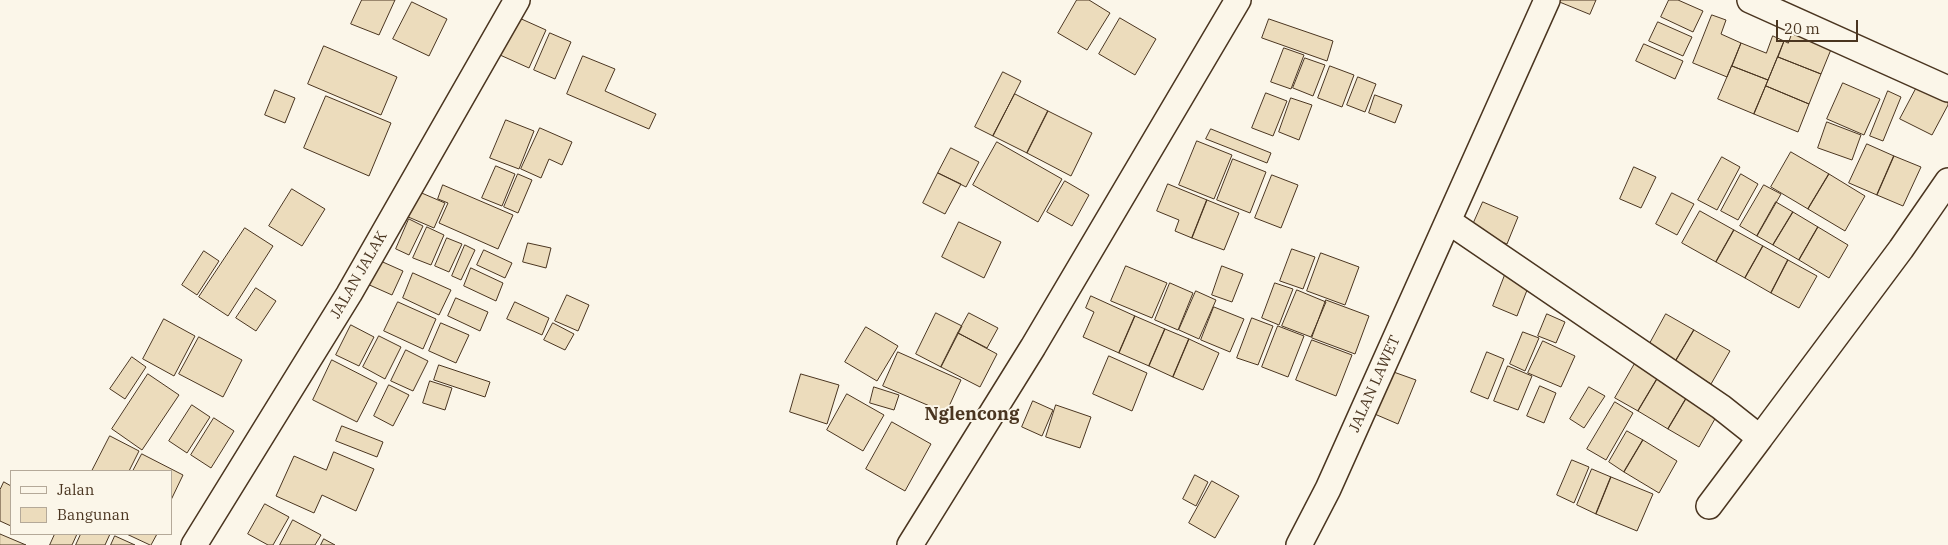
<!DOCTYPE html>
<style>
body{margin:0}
#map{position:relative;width:1948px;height:545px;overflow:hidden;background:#fbf6e9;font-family:"IBM Plex Serif",serif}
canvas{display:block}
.legend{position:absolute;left:10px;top:470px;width:162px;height:65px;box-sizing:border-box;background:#fbf6e9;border:1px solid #b4a999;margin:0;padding:6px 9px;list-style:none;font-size:15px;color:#4a3520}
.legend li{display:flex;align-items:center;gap:10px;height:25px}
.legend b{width:25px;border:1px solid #b4a999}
.scale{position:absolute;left:1776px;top:20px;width:82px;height:22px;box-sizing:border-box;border:2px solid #4a3520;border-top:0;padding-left:6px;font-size:15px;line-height:18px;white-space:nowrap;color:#4a3520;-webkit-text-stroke:4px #fbf6e9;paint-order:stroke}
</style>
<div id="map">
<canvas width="1948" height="545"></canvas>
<ul class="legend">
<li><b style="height:6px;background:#fbf6e9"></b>Jalan</li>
<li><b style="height:14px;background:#ecdcbc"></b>Bangunan</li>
</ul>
<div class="scale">20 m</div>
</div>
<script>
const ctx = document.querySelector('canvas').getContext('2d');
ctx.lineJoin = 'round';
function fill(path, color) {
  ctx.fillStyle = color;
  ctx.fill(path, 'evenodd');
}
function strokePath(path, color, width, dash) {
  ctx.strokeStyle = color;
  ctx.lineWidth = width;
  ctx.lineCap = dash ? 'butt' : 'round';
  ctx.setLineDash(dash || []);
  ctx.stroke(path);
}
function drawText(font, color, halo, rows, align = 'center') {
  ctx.font = font + ' "IBM Plex Serif",serif';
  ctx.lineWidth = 4;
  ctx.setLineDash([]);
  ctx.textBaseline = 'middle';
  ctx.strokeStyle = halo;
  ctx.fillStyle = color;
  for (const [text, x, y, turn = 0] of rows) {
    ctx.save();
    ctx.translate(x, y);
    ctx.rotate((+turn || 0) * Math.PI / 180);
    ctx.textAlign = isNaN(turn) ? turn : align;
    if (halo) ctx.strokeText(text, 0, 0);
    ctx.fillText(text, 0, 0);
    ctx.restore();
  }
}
const building = new Path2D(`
 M362 0H395L379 35 351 24Z
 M1077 0H1089L1110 13 1087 50 1058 33Z
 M1555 0H1596L1590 14Z
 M1669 0H1678L1703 11 1693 32 1661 17Z
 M412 2 447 19 429 56 393 39Z
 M1712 15 1726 20 1721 34 1741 43 1727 77 1693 63Z
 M517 17 546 30 529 68 500 55Z
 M1120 18 1156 39 1135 75 1099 54Z
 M1269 19 1333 41 1327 61 1262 38Z
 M1658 22 1692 37 1683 56 1649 41Z
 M1793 31 1832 47 1821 74 1778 57 1784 41 1788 43Z
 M550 33 571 42 555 79 534 70Z
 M1773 36 1784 41 1768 80 1732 66 1741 43 1766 53Z
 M1644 44 1683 61 1675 79 1636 61Z
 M324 46 397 77 381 115 308 84Z
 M1284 48 1304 55 1291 89 1271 82Z
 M583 56 615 69 605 91 656 114 649 129 567 94Z
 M1778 57 1821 74 1809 104 1766 86Z
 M1305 58 1325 65 1313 96 1293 88Z
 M1330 66 1354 75 1342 107 1318 98Z
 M1732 66 1768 80 1754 114 1718 99Z
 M1003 72 1021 81 993 136 975 127Z
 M1358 77 1376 84 1365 112 1347 105Z
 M1843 83 1880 99 1864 135 1827 119Z
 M1918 85 1948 101V105L1932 135 1900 119Z
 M1766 86 1809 104 1798 132 1754 114Z
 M275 90 295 98 285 123 265 115Z
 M1888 91 1901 97 1883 141 1870 136Z
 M1266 93 1287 101 1273 136 1252 128Z
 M1015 94 1048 111 1027 153 993 136Z
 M1375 95 1402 105 1395 123 1369 113Z
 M326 96 391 123 369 176 304 148Z
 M1291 98 1312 105 1299 140 1279 132Z
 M1048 111 1092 133 1071 176 1027 153Z
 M506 120 534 131 519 169 490 158Z
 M1827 122 1861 135 1852 160 1818 148Z
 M540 128 572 142 562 165 549 159 541 178 521 169Z
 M1211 129 1271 153 1267 163 1206 139Z
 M1197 141 1232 155 1214 199 1179 185Z
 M997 142 1062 179 1038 222 973 185Z
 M1867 144 1894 156 1877 195 1849 183Z
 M951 148 979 162 966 187 938 173Z
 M1791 152 1829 174 1808 209 1771 187Z
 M1894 156 1921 167 1903 206 1877 195Z
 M1722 157 1740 167 1717 210 1698 200Z
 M1233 159 1266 172 1250 213 1217 200Z
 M496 166 515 174 502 206 482 198Z
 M1634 167 1656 177 1641 208 1620 199Z
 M938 173 961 184 945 214 923 203Z
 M518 174 532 180 518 213 504 207Z
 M1741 174 1758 184 1738 220 1721 211Z
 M1829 174 1865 196 1845 231 1808 209Z
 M1272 175 1298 185 1281 228 1255 218Z
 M1065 181 1089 195 1072 226 1047 212Z
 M1168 184 1207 200 1192 238 1175 231 1179 220 1157 211Z
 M443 185 513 215 498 249 439 223 448 203 438 199Z
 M1764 185 1781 194 1757 236 1740 226Z
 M292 189 325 209 302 246 269 226Z
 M417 191 445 203 434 228 406 216Z
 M1672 193 1694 204 1677 235 1656 224Z
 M1207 200 1239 213 1224 250 1192 238Z
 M1483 202 1518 217 1507 244 1471 229Z
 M1776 202 1793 212 1773 245 1757 236Z
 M1700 211 1734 230 1716 262 1682 243Z
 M1793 212 1818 227 1799 260 1773 245Z
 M409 219 423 226 409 255 396 249Z
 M959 222 1001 242 984 278 942 257Z
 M427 227 444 235 431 265 413 258Z
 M1818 227 1848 245 1829 278 1799 260Z
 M245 228 273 246 228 316 199 297Z
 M1734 230 1763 246 1745 278 1716 262Z
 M447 238 462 244 449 272 435 266Z
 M528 243 551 248 546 268 523 262Z
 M465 245 475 250 461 280 452 276Z
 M1763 246 1788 260 1771 293 1745 278Z
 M1292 249 1315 257 1303 289 1280 281Z
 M484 250 512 263 505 278 477 265Z
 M204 251 219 261 197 295 182 285Z
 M1321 253 1359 267 1345 305 1307 291Z
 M376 259 403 271 392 295 365 283Z
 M1788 260 1817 276 1799 308 1771 293Z
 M1126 266 1167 283 1152 318 1111 301Z
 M1222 266 1243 274 1232 302 1212 295Z
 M471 268 503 283 496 301 464 286Z
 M413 273 451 290 439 315 403 298Z
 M1505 275 1529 285 1517 316 1493 306Z
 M1170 283 1193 293 1178 330 1155 320Z
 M1275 283 1293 289 1279 325 1262 318Z
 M256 288 276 301 256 331 236 318Z
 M1297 290 1326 302 1311 337 1282 326Z
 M1196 291 1216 300 1199 339 1179 330Z
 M567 295 589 305 578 331 555 321Z
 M1091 296 1135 316 1119 353 1083 337 1094 312 1086 308Z
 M456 298 488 312 480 331 448 316Z
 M1326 300 1369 316 1355 354 1312 338Z
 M398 302 436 319 423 349 384 331Z
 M515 302 549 318 542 335 507 319Z
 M1214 307 1244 319 1230 352 1201 340Z
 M936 313 962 326 941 367 916 354Z
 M969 313 998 328 987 348 958 333Z
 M1547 314 1565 322 1556 343 1538 336Z
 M1666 314 1694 330 1675 362 1648 347Z
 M1135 316 1165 329 1149 366 1119 353Z
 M1252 318 1273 326 1258 365 1237 358Z
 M164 319 195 336 174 376 143 359Z
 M441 323 469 335 456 363 429 351Z
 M553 323 574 334 565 350 544 340Z
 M351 325 374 337 359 366 336 355Z
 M1278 326 1304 336 1288 377 1262 367Z
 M866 327 898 346 877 381 845 362Z
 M1165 329 1189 339 1173 377 1149 366Z
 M1694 330 1730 351 1711 384 1675 362Z
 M1523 332 1539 338 1525 371 1510 364Z
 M958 333 997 354 980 387 941 367Z
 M379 336 401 347 385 379 363 367Z
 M199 337 242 360 223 397 179 374Z
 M1189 339 1219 353 1203 390 1173 377Z
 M1312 340 1352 355 1336 396 1296 380Z
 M1543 341 1575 356 1561 387 1528 373Z
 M406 350 428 361 413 391 391 381Z
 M898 352 961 380 946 413 883 386Z
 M1487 352 1504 359 1488 399 1471 392Z
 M1109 356 1147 373 1132 411 1093 394Z
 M132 357 146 367 125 399 110 389Z
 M332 360 377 383 357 422 313 400Z
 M1637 360 1660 374 1638 411 1615 398Z
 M439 365 490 382 485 397 434 380Z
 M1508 366 1532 376 1518 410 1494 401Z
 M1388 370 1416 380 1398 424 1370 412Z
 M148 374 179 395 142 450 112 429Z
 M801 374 839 385 827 424 790 412Z
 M1660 374 1690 392 1668 429 1638 411Z
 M430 381 452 388 445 410 423 403Z
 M389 385 409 395 393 426 374 416Z
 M1540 386 1556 393 1544 423 1527 416Z
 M874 387 899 395 894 410 870 403Z
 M1589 387 1605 396 1584 428 1570 419Z
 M1690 392 1720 410 1699 447 1668 429Z
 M847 394 884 415 863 451 827 430Z
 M1033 401 1053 410 1042 436 1022 427Z
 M1615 402 1633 413 1606 460 1587 449Z
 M192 405 210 417 187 453 169 441Z
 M1056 405 1091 417 1080 448 1046 437Z
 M214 418 234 431 211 468 191 455Z
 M892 422 931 444 905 491 866 469Z
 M342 426 383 442 377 457 336 441Z
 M1627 431 1643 440 1624 472 1609 462Z
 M110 436 139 451 129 471H92Z
 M1643 440 1677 461 1659 493 1624 472Z
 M334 452 374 469 356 511 322 495 314 513 276 496 294 456 326 470Z
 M142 454 183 475 171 500V471H133Z
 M1572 460 1589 467 1574 503 1557 495Z
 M1592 469 1611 477 1596 514 1577 505Z
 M1195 475 1208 482 1196 506 1183 499Z
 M1611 477 1653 494 1637 531 1596 514Z
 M1212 481 1239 496 1215 538 1189 523Z
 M4 482 11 486V526L0 521V490Z
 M265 504 289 517 273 545H268L248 534Z
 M293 520 321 535 315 545H280Z
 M0 534 26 545H0Z
 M55 534H77L72 545H50Z
 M81 534H110L105 545H76Z
 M127 534H157L151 545Z
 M115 536 135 545H111Z
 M324 539 335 545H321Z`);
fill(building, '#ecdcbc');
strokePath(building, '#4a3520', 1);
const street = new Path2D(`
 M1750 0 1948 89
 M1448 221 1721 407 1760 438 1901 249 1948 181
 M1709 506 1760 438
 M194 545 349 294 517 0
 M910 545 1033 347 1238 0
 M1299 545 1328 489 1547 0`);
strokePath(street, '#4a3520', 28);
strokePath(street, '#fbf6e9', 25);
drawText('15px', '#4a3520', '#fbf6e9', [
 ["JALAN JALAK",359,275,-60],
 ["JALAN LAWET",1375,384,-66]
]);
drawText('bold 18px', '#4a3520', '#fbf6e9', [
 ["Nglencong",972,415]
]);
</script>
